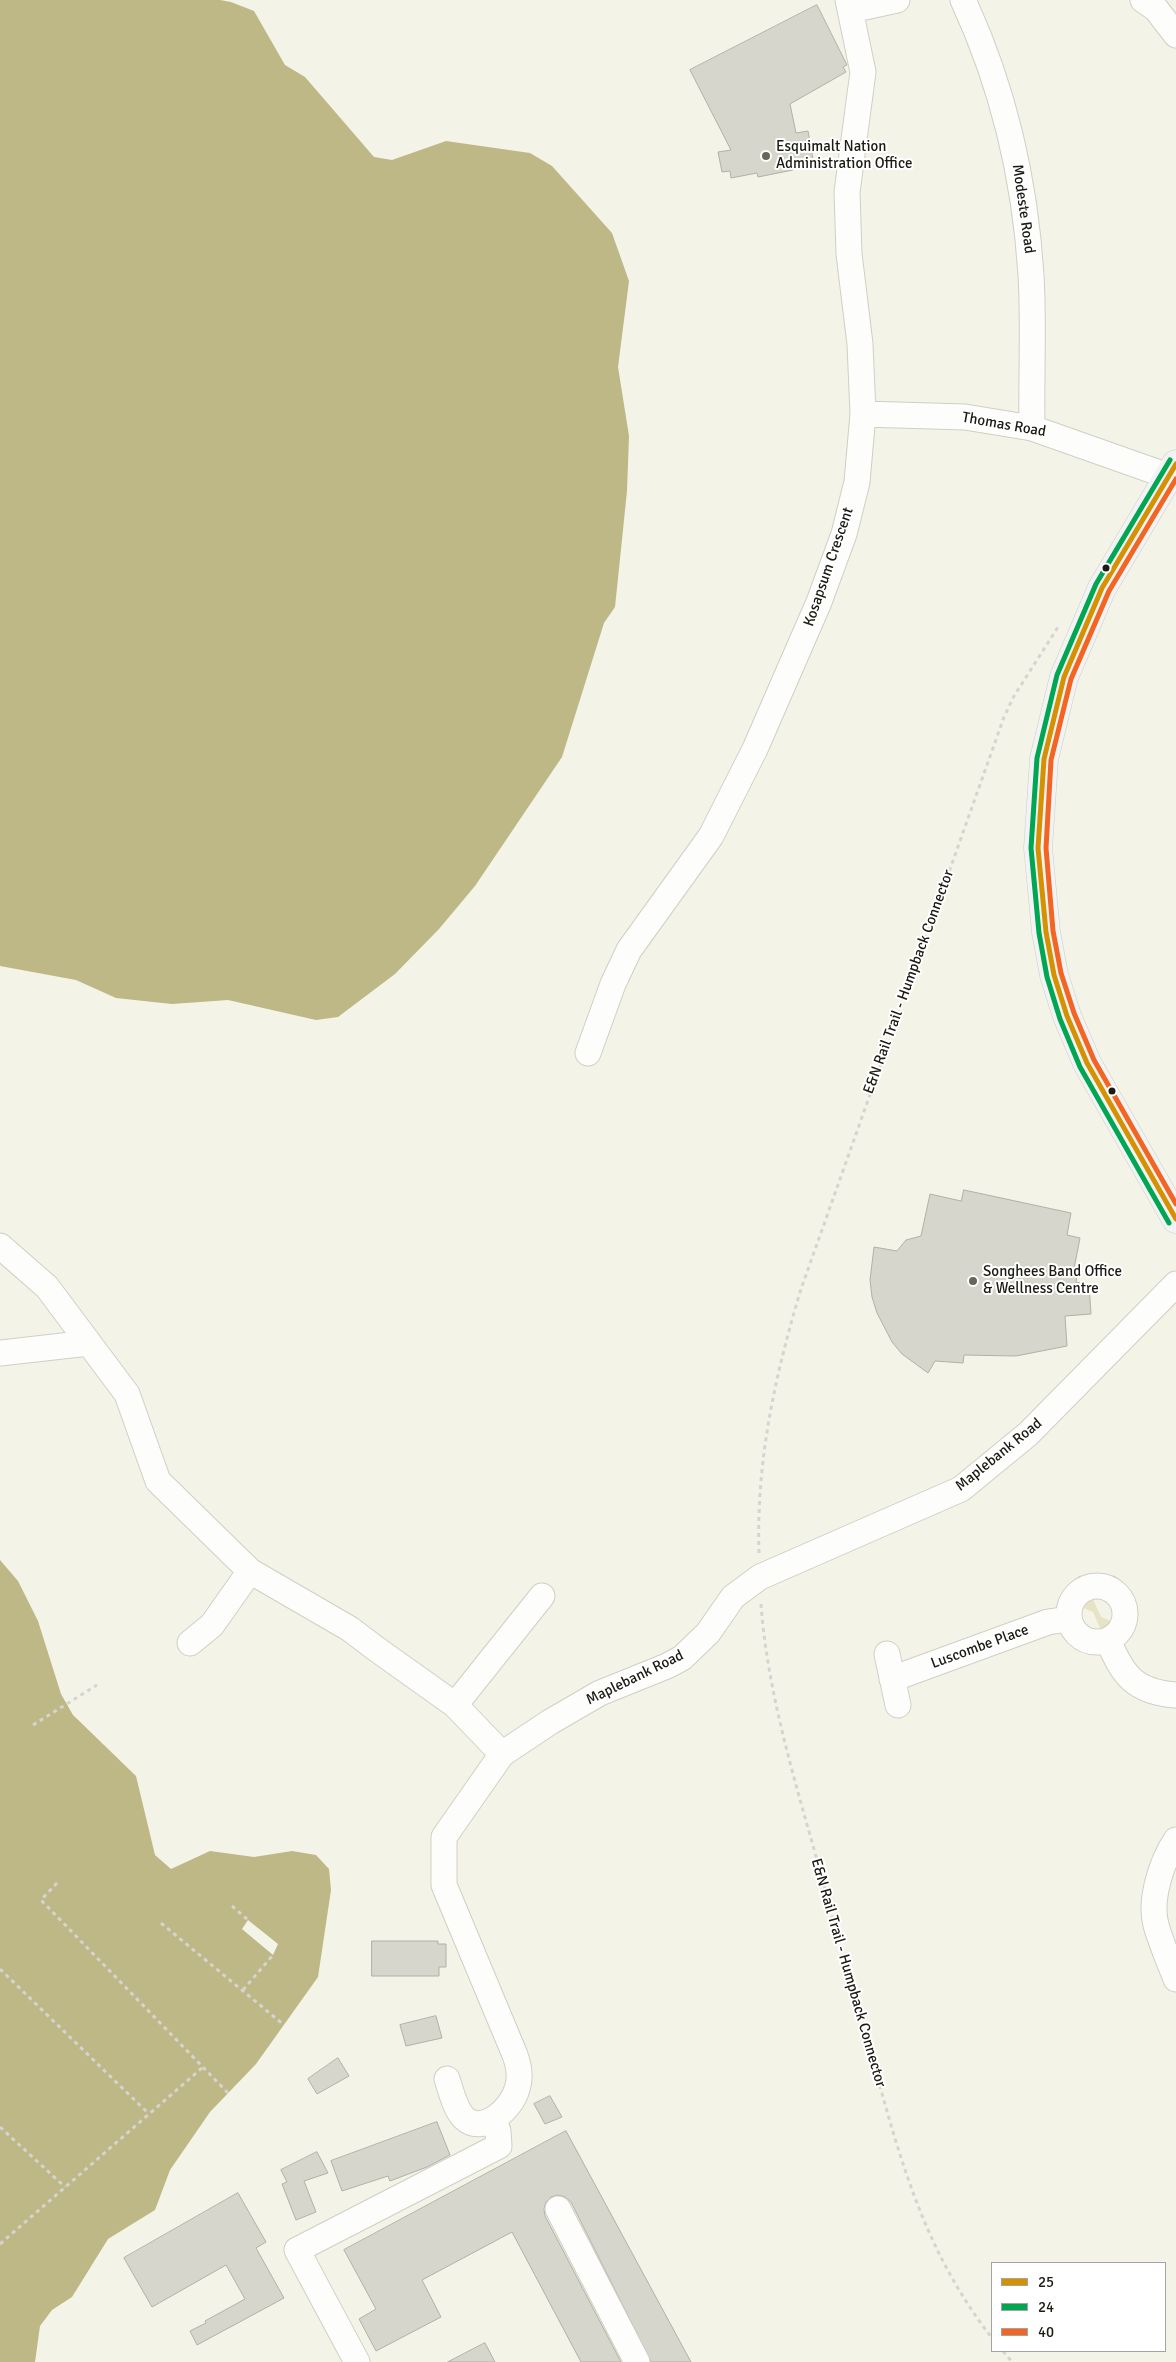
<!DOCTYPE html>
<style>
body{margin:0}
#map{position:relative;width:1176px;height:2362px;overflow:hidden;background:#f4f3e7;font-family:Signika,sans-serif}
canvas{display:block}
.legend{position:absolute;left:991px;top:2262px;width:175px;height:90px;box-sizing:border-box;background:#fff;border:1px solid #a4a3a1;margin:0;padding:6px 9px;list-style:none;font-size:15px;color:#1b1a13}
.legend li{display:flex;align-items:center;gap:10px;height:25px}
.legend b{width:25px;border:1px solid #a4a3a1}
</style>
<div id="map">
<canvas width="1176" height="2362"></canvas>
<ul class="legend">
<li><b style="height:6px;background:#d69103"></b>25</li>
<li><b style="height:6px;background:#00a651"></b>24</li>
<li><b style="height:6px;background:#f26522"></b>40</li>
</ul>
</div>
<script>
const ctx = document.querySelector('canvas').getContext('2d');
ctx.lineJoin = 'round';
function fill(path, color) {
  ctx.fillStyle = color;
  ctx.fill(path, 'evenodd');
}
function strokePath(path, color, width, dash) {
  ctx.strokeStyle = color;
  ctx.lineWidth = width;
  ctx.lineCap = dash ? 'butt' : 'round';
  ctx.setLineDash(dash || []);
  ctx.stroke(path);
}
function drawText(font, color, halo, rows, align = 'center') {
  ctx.font = font + ' Signika,sans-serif';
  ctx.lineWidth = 4;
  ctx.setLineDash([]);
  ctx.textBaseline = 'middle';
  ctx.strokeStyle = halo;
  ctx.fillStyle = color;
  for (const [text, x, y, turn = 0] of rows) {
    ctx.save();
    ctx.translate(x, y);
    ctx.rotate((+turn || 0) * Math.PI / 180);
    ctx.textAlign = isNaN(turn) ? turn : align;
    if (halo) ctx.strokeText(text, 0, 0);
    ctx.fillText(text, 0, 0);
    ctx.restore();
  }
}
fill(new Path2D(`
 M1092 1597 1101 1617 1114 1622 1102 1632 1093 1612 1081 1607 1085 1600Z`), '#e6e4c5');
fill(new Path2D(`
 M0 0H220L231 2 254 11 285 65 305 77 374 157 392 160 446 141 530 153 552 166 612 233 629 281 618 367 629 436 627 491 615 607 604 623 562 757 475 886 439 929 395 974 338 1017 316 1020 228 1000 172 1004 116 998 76 980 0 966Z
 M0 1560 18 1581 38 1621 61 1694 73 1715 136 1776 155 1855 171 1869 210 1851 254 1857 292 1851 316 1855 329 1869 331 1890 318 1977 256 2064 210 2112 170 2170 155 2210 108 2239 72 2297 52 2310 40 2326 35 2362H0Z`), '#bdb886');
fill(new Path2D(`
 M248 1920 278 1944 273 1955 242 1929Z`), '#f4f3e7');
const building = new Path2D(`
 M817 5 847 65 843 67 846 72 790 104 796 133 808 131 813 159 802 161V165L792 167 793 170 758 177 757 173 731 178 730 171 722 172 718 152 731 150 690 70Z
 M964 1190 1071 1213 1067 1235 1080 1238 1073 1274 1077 1275 1076 1282 1089 1285 1091 1314 1065 1316 1067 1346 1016 1356 964 1355 963 1363 935 1361 928 1373 902 1354 892 1342 877 1313 872 1297 870 1280 874 1247 897 1251 906 1240 921 1236 930 1194 961 1201Z
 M372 1941H438V1944H446V1967H439V1976H372Z
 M436 2016 442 2038 406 2046 400 2025Z
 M338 2058 349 2076 317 2094 308 2079Z
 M550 2096 562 2117 545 2124 534 2104Z
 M437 2122 450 2155 427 2167 390 2181 388 2176 342 2191 331 2161Z
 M566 2131 691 2362H651L571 2202 565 2197 558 2195 551 2197 546 2202 544 2209 545 2216 621 2362H581L512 2232 422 2280 441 2317 376 2351 359 2319 376 2309 344 2250Z
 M317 2152 328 2173 304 2181 316 2212 296 2220 282 2184 287 2182 281 2170Z
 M238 2193 266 2242 256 2248 284 2298 197 2345 190 2331 206 2323 205 2321 245 2299 226 2265 152 2307 124 2258Z
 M485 2343 495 2362H448Z`);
fill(building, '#d7d6cc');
strokePath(building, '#b1b0a7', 1);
const minor = new Path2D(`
 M963 0C1003 86 1025 180 1031 275 1034 326 1031 377 1032 428
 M1143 0 1156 9 1176 35
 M851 10 897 0
 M863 414 965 417 1032 428 1168 476
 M588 1053 613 984 629 950 711 836 755 749 819 602 844 534 857 482 863 414 860 344 849 254 847 192 863 72 848 0
 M0 1246 47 1287 127 1394 158 1481 250 1571 350 1629 375 1648 455 1705 502 1754
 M0 1353 89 1343
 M1069 1614a28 28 0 1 1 56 0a28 28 0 1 1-56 0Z
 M1108 1640C1123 1676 1135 1692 1176 1695
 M190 1643 212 1625 250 1571
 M887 1654 898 1705
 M892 1679 1048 1622 1069 1619
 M455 1705 542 1596
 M1176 1840C1162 1861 1149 1899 1156 1925 1161 1943 1169 1961 1176 1979
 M447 2079C451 2091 455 2109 464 2118 483 2136 512 2108 517 2089 521 2078 519 2066 515 2055L444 1885V1837L502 1754 550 1722 600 1693 667 1666 682 1658 708 1633 733 1597 760 1577 961 1489 1028 1434 1176 1284
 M558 2209 637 2362
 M357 2362 297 2250 499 2146 498 2131 493 2119`);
const major = new Path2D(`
 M1176 464 1102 588 1064 677 1044 759 1038 848 1046 932 1054 975 1067 1016 1087 1063 1176 1219`);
strokePath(minor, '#d0cfc5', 27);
strokePath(major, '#cdcdc7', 29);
strokePath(new Path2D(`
 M759 1553C756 1462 775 1375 801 1289L1004 717 1014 696 1058 627
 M761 1604C768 1701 800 1796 825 1889 840 1948 857 2006 874 2065 902 2166 926 2253 992 2338
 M33 1725 97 1685
 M57 1883 41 1900 228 2093
 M232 1906 248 1920
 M161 1923 284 2025
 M0 1969 149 2114
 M243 1990 273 1955
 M0 2127 65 2187
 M0 2244 203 2067
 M1003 2351 1012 2362`), '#d5d4d1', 3, [4, 4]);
strokePath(minor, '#fdfdfb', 25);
strokePath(major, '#f2f3f4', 28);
strokePath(new Path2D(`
 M1176 464 1102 588 1064 677 1044 759 1038 848 1046 932 1054 975 1067 1016 1087 1063 1176 1219`), '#d69103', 5);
strokePath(new Path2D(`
 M1169 1223 1080 1067 1060 1019 1047 977 1039 933 1031 848 1037 758 1057 675 1096 584 1170 460`), '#00a651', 5);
strokePath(new Path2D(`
 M1176 479 1109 591 1071 679 1051 760 1046 848 1053 931 1061 973 1074 1013 1094 1060 1176 1204`), '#f26522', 5);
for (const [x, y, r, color] of [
 [766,156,5,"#67665d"],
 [1106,568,4.5,"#1b1a13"],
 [1112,1091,4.5,"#1b1a13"],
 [973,1281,5,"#67665d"]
]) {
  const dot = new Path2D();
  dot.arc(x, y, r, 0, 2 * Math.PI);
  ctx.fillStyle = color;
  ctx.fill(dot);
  strokePath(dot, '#fff', 2);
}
drawText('15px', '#1b1a13', '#fff', [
 ["Esquimalt Nation",776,147],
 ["Administration Office",776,164],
 ["Songhees Band Office",983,1272],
 ["& Wellness Centre",983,1289]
], 'left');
drawText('15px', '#1b1a13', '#fff', [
 ["Modeste Road",1023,209,82],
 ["Thomas Road",1004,425,10],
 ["Kosapsum Crescent",829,567,-71],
 ["E&N Rail Trail - Humpback Connector",909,982,-70],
 ["Maplebank Road",999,1455,-39],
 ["Luscombe Place",980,1647,-20],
 ["Maplebank Road",635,1678,-26],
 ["E&N Rail Trail - Humpback Connector",848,1973,74]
]);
</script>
